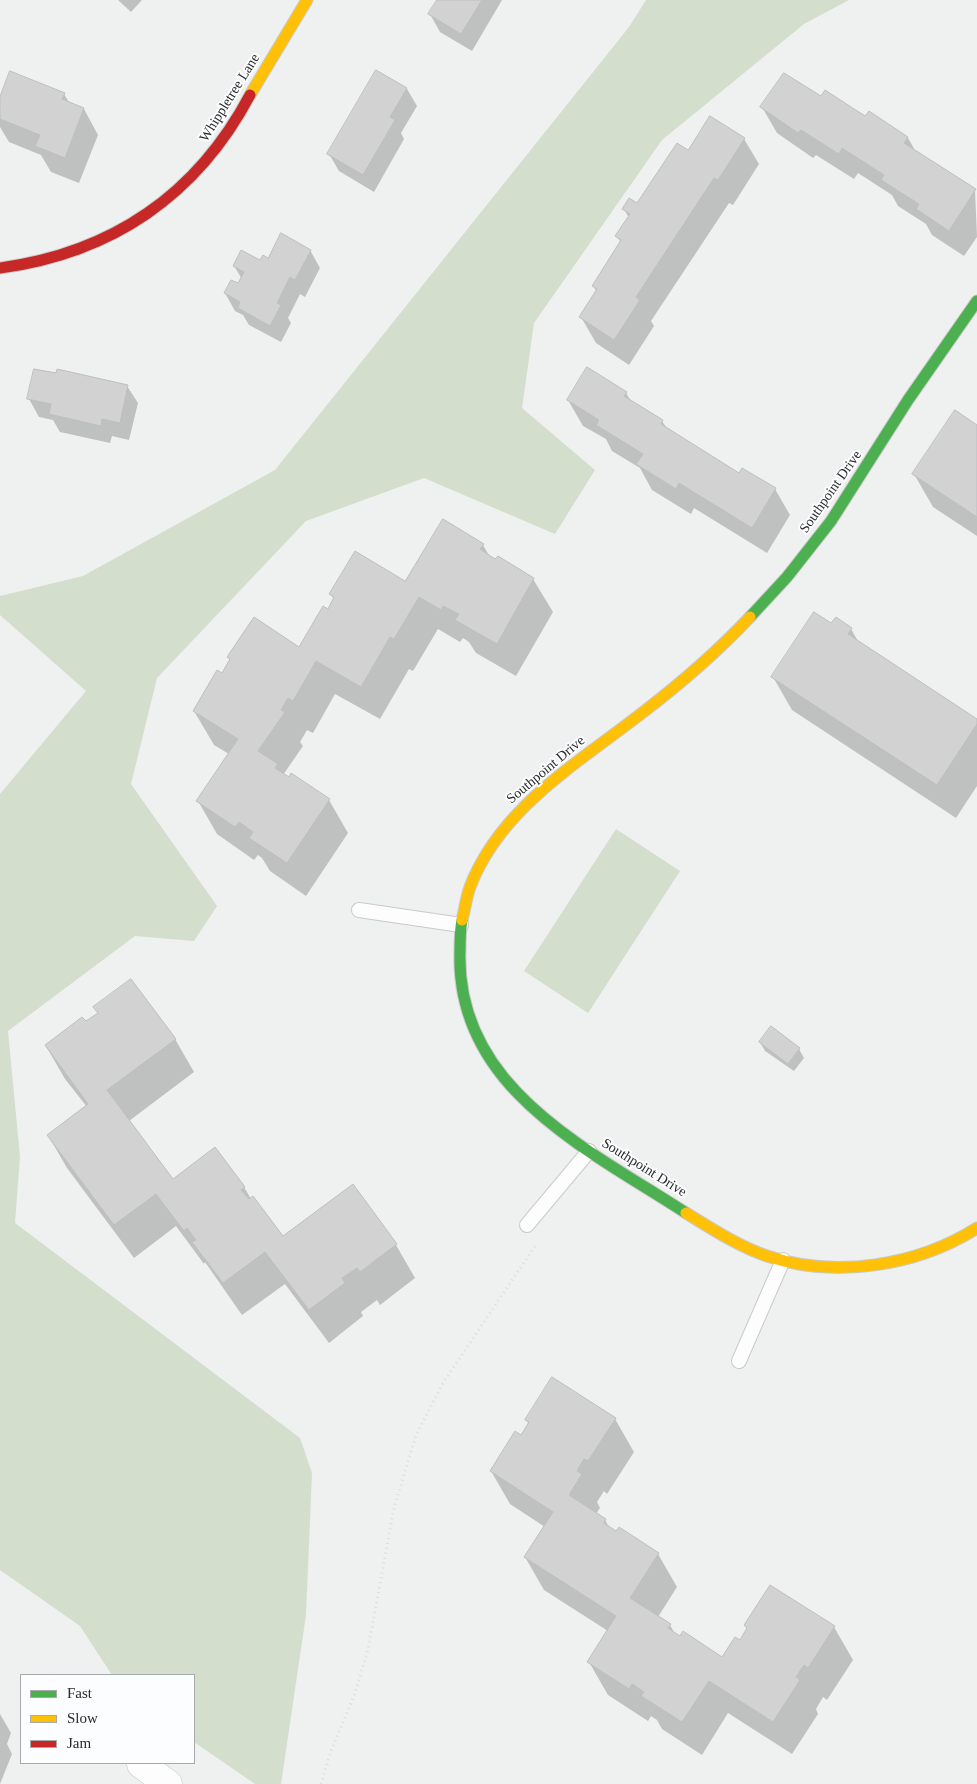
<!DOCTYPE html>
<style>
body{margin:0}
#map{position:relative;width:977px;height:1784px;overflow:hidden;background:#eff0f0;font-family:"Times New Roman",serif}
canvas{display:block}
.legend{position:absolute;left:20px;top:1674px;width:175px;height:90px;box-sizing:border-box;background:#fcfdff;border:1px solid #a8a9aa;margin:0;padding:6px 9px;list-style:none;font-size:15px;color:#292a2a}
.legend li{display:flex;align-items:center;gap:10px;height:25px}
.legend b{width:25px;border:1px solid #a8a9aa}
</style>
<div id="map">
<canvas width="977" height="1784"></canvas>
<ul class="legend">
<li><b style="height:6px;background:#4caf50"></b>Fast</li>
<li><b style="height:6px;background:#ffc107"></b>Slow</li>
<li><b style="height:6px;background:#c62828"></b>Jam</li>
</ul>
</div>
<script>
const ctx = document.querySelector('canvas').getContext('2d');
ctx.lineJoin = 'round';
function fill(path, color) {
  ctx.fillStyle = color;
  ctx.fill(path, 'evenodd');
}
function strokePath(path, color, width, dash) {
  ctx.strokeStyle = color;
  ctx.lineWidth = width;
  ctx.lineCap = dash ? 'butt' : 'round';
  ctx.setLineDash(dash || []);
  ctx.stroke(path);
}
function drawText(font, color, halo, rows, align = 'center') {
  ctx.font = font + ' "Times New Roman",serif';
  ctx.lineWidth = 4;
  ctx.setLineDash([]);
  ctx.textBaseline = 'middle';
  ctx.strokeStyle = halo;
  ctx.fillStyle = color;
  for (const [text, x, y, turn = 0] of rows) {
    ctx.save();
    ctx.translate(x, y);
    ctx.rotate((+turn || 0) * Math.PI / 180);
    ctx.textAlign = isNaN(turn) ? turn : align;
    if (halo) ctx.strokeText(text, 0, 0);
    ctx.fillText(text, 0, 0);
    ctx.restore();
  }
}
fill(new Path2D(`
 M646 0H849L804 24 662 140 534 323 522 408 595 470 555 534 424 478 306 521 157 678 131 784 217 906 194 941 135 936 8 1031 20 1157 15 1223 300 1438 312 1473 306 1615 281 1784H255L194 1742V1675H112L80 1626 0 1570V794L86 691 0 615V596L83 576 275 470 629 27Z
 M616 829 680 871 588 1013 524 971Z`), '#d3decd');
fill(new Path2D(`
 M118 0H142L131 12Z
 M438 0H502L472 51 440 32 430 14Z
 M407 89 417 106 401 133 404 139 374 192 339 171 329 154Z
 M64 94 70 104 84 109 98 135 79 183 51 172 41 155 9 142 0 127V100Z
 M821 98 908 138 916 152 975 190 977 237 964 256 932 235 926 224 898 206 892 195 858 173 854 179 816 155 813 158 777 133 762 107Z
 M744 139 759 164 733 205 729 203 651 321 654 326 629 365 596 343 581 317 597 292 593 286 621 243 617 236 629 218 624 209 638 205 688 152Z
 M310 250 320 268 305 297 300 294 288 318 291 323 281 342 249 325 243 315 235 311 225 293 238 285 242 279 234 266Z
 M127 386 138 403 129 440 112 436 110 443 60 432 53 420 39 417 29 399Z
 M626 393 631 401 662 421 668 430 740 474 775 489 790 515 767 553 694 508 691 514 652 490 640 468 612 451 606 439 583 426 568 400Z
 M977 427V536L933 507 914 474Z
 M483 545 490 557 533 579 553 612 516 676 476 653 469 642 463 638 460 642 438 629 413 671 409 669 380 719 335 694 313 733 307 730 300 742 303 746 283 775 329 800 348 833 306 896 270 871 262 858 258 855 254 860 217 834 198 801 229 754 214 745 194 711 223 675 231 661 228 657 299 648 328 611 334 600 331 594 406 583Z
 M832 625 851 629 859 643 977 721V786L956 818 792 710 773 677Z
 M86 1023 175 1039 194 1072 129 1121 173 1180 244 1187 251 1199 282 1238 352 1185 396 1245 415 1278 380 1305 377 1300 361 1312 363 1316 329 1343 285 1284 242 1315 205 1262 204 1264 176 1226 134 1258 67 1168 48 1135 87 1107 65 1079 46 1046Z
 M760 1042 799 1049 804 1058 794 1071 765 1051Z
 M615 1419 634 1452 607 1494 604 1491 597 1502 600 1508 596 1514 605 1520 610 1529 617 1533 619 1529 658 1554 677 1587 658 1617 670 1625 675 1634 723 1658 740 1641 748 1629 745 1625 834 1627 853 1660 827 1700 823 1697 816 1709 818 1714 792 1754 728 1713 702 1755 662 1729 657 1720 651 1716 648 1721 608 1695 589 1662 608 1631 544 1590 525 1557 545 1527 510 1504 491 1471 521 1436 529 1424 526 1420Z
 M0 1714 11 1733 7 1744 12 1754 0 1784Z`), '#0003');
const building = new Path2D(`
 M437 0H482L461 34 428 14Z
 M376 70 407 88 390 117 395 120 363 175 327 154Z
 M10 71 65 93 62 99 84 108 65 158 35 146 40 135 0 119V97Z
 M784 73 821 96 825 90 865 116 869 111 908 137 904 143 976 189 949 231 916 209 919 204 881 180 884 175 842 148 839 154 801 130 798 133 760 107Z
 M710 116 745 138 718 180 714 178 636 297 640 300 614 340 579 317 597 289 592 286 621 240 615 236 630 214 622 209 629 198 637 203 677 143 688 150Z
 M281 233 311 250 295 280 290 277 277 303 281 305 270 326 238 308 240 302 224 293 231 280 238 283 244 272 233 266 241 250 260 260 263 255 268 258Z
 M587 367 627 392 624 396 663 420 661 424 739 473 742 468 776 488 752 528 679 483 676 489 636 464 643 454 596 425 599 420 567 400Z
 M34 369 56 373 57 369 128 385 120 423 102 419 101 426 49 414 51 404 27 399Z
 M955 410 977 425V517L912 474Z
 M443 519 484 544 480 549 495 559 498 556 534 578 497 644 455 620 459 614 443 606 441 610 419 597 394 639 390 637 361 687 316 661 293 701 288 698 281 710 285 712 258 751 278 764 275 768 289 777 291 773 330 799 287 863 249 838 253 832 239 822 235 827 196 801 238 739 193 711 217 670 222 673 230 659 227 657 254 617 299 647 323 606 328 609 334 597 329 594 355 551 405 581Z
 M814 612 831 623 836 617 852 628 848 634 977 719V724L937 785 771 677Z
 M131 979 176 1039 107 1090 173 1179 215 1147 245 1187 241 1190 249 1199 253 1196 283 1236 353 1184 397 1244 360 1272 357 1268 342 1278 345 1283 309 1310 265 1252 223 1283 192 1242 196 1240 187 1228 184 1231 156 1194 114 1225 47 1135 88 1104 45 1045 82 1017 86 1021 98 1013 93 1007Z
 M771 1026 800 1048 788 1064 759 1042Z
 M552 1377 616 1418 588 1461 584 1459 577 1471 582 1474 569 1495 606 1519 604 1523 616 1531 619 1527 659 1553 630 1598 671 1624 668 1628 680 1636 683 1631 722 1657 735 1637 740 1640 747 1628 744 1625 770 1585 835 1626 808 1668 804 1665 796 1677 800 1680 773 1722 709 1681 682 1722 641 1696 644 1692 632 1684 629 1689 587 1662 616 1616 524 1557 553 1512 490 1471 515 1431 521 1435 529 1422 525 1420Z`);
fill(building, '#d2d2d3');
strokePath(building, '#bdbebe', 1);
const lane = new Path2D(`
 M359 910 461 925
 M527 1225 589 1151
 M739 1361 783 1260`);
const street = new Path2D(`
 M141 1764 168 1784`);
const fast = new Path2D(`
 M750 617 787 577 831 521 908 400 977 301
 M462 920C460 930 460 941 460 951 455 1088 588 1149 686 1213`);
const slow = new Path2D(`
 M250 95 307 0
 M462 920C465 909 466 898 470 887 500 808 578 763 642 713 680 684 717 652 750 617
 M686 1213C712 1229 738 1246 767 1256 835 1279 917 1266 977 1228`);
const jam = new Path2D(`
 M0 268C112 253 197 195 250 95`);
strokePath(lane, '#c9caca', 16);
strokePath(street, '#c9caca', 29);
strokePath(fast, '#c9caca', 13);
strokePath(slow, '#c9caca', 13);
strokePath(jam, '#c9caca', 13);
strokePath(new Path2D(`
 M321 1784 331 1751 355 1693 368 1649 394 1508 416 1435 443 1383 535 1246`), '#dbdcdc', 3, [1, 4]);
strokePath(lane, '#fdfdfd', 14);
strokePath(street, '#fdfdfd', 28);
strokePath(fast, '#4caf50', 11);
strokePath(slow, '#ffc107', 11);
strokePath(jam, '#c62828', 11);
drawText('14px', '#292a2a', '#fcfdff', [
 ["Whippletree Lane",230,98,-58],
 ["Southpoint Drive",831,492,-55],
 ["Southpoint Drive",546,770,-40],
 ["Southpoint Drive",644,1168,32]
]);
</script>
